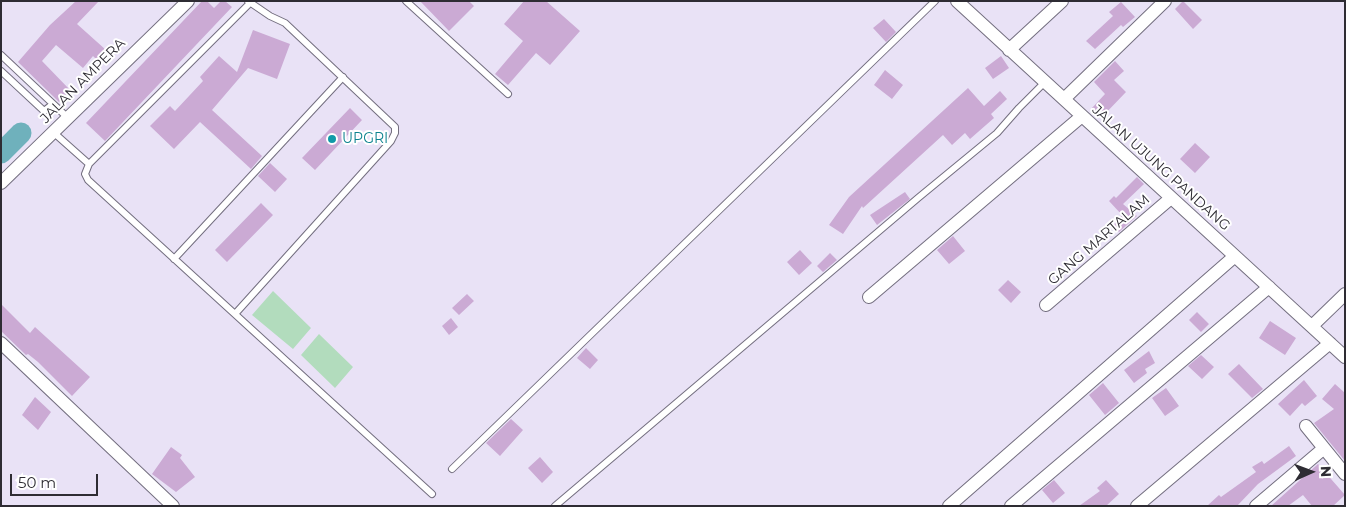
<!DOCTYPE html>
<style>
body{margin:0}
#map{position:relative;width:1346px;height:507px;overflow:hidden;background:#e9e2f6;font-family:Montserrat,sans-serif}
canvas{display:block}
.frame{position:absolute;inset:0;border:2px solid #2e2c33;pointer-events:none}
.north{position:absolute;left:1286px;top:447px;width:50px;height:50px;-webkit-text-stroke:4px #fff;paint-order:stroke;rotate:88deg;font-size:14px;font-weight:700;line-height:20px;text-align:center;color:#2e2c33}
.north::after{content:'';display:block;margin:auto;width:18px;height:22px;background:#2e2c33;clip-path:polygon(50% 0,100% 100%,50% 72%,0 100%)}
.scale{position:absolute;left:10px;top:474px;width:88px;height:22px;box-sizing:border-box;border:2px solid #2e2c33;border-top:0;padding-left:6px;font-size:15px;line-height:18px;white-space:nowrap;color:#2e2c33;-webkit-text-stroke:4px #fff;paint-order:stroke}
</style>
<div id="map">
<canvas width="1346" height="507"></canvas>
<div class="frame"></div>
<div class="north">N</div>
<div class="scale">50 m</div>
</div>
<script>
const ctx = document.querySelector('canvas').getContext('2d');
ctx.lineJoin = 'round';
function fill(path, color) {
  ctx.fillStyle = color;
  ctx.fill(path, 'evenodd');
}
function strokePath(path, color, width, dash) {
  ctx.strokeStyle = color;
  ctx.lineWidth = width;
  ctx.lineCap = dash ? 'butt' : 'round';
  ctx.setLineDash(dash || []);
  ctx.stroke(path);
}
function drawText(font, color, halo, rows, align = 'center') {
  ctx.font = font + ' Montserrat,sans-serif';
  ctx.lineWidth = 4;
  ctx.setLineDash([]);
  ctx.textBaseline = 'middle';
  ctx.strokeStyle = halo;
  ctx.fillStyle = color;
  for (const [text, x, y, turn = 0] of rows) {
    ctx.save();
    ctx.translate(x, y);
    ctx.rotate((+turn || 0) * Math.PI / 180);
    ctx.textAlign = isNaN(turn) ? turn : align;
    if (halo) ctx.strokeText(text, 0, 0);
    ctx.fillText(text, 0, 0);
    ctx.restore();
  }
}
fill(new Path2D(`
 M273 291 311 328 293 349 252 315Z
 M319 334 353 367 335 388 301 355Z`), '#b2dcbd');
strokePath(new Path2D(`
 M1 153 21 133`), '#6fb1bc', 21);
fill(new Path2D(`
 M76 1H99L77 24 106 50 97 60 93 56 83 68 56 45 42 61 71 91 59 102 18 62 50 25Z
 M202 1H207L214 8 221 1H225L232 7 105 141 86 123Z
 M420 1H469L474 6 449 31Z
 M524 1H546L580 31 550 65 536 53 508 85 495 74 523 41 504 24Z
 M1183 1 1202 20 1193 29 1175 9Z
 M1121 2 1135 17 1123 27 1121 25 1095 49 1086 41 1113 16 1109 12Z
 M884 19 896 32 886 42 873 28Z
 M253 30 290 44 277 79 248 68 212 110 262 156 251 169 200 122 174 149 150 126 170 106 175 111 203 81 200 77 219 56 237 72Z
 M1001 56 1009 68 993 79 985 68Z
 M1115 61 1124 71 1114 80 1126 92 1102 117 1092 108 1105 94 1094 82Z
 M885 70 903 85 892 99 874 85Z
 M968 88 984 106 1000 91 1007 99 991 114 994 118 970 139 965 133 952 145 943 135 863 208 862 206 843 234 829 225 849 197Z
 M350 108 362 120 315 170 302 158Z
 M1195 143 1210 157 1195 173 1180 159Z
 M270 163 287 179 275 192 258 176Z
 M1137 177 1144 184 1123 204 1137 216 1119 232 1113 226 1122 215 1109 201 1114 196 1116 198Z
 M905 192 910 199 877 225 870 215Z
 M261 203 273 215 227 262 215 250Z
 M953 236 965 251 949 264 937 250Z
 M800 250 812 263 799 275 787 262Z
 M830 253 837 260 823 272 817 266Z
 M1008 280 1021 292 1011 303 998 290Z
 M467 294 474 301 459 315 452 308Z
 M1 304 30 333 35 327 90 377 72 396 38 362 28 354 26 355 1 331Z
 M1197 312 1209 324 1201 332 1189 320Z
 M451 318 458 327 449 335 442 326Z
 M1270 321 1296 338 1285 355 1259 338Z
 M586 348 598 360 590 369 577 358Z
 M1149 351 1155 363 1145 369 1147 373 1134 383 1124 370Z
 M1201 355 1214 367 1202 379 1188 366Z
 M1239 364 1263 389 1252 398 1228 374Z
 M1304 380 1317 396 1305 406 1302 403 1290 416 1278 404Z
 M1103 383 1119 403 1105 415 1089 395Z
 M1335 384 1345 393V461L1314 423 1334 409 1322 399Z
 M1166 388 1179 406 1165 416 1152 398Z
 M35 397 51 412 38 430 22 415Z
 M511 419 523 430 500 456 486 443Z
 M1289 446 1296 456 1258 484 1237 506H1207L1219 495 1221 497 1256 472 1252 467 1262 461 1264 464Z
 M171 447 182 455 180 458 195 477 176 492 152 474Z
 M540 457 553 472 542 483 528 468Z
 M1318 464 1345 495 1333 506H1312L1303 495 1288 506H1271Z
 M1054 480 1065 493 1053 503 1042 490Z
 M1106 480 1119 494 1106 506H1079L1100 491 1097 488Z`), '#cbaad4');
const lane = new Path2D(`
 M406 1 508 94
 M1 55 67 117
 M1 71 44 111 53 104
 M53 132 89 164 85 174 88 180 432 494
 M89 164 250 3
 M174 259 343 77
 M235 314 391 141 395 133V127L285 23 270 16 248 1
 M452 469 935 1
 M555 506 918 198 997 133 1019 108 1045 82`);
const street = new Path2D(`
 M957 1 1345 357
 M1009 50 1062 1
 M1064 99 1165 1
 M1 183 188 1
 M869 297 1082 116
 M1046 305 1171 198
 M1312 326 1345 294
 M1 343 173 506
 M1306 426 1345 474
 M949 506 1235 256
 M1011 506 1269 287
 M1137 506 1330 343
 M1256 506 1323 449`);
strokePath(lane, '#736e7f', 8);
strokePath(street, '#736e7f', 14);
strokePath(lane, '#fff', 6);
strokePath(street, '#fff', 12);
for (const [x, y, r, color] of [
 [332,139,5,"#0f9aa8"]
]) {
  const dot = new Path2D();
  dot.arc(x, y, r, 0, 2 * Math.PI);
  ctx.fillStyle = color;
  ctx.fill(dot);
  strokePath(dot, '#fff', 2);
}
drawText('14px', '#2e2c33', '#fff', [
 ["JALAN AMPERA",83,81,-45],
 ["JALAN UJUNG PANDANG",1161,168,42],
 ["GANG MARTALAM",1099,240,-41]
]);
drawText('14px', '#0d838f', '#fff', [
 ["UPGRI",342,139]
], 'left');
</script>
